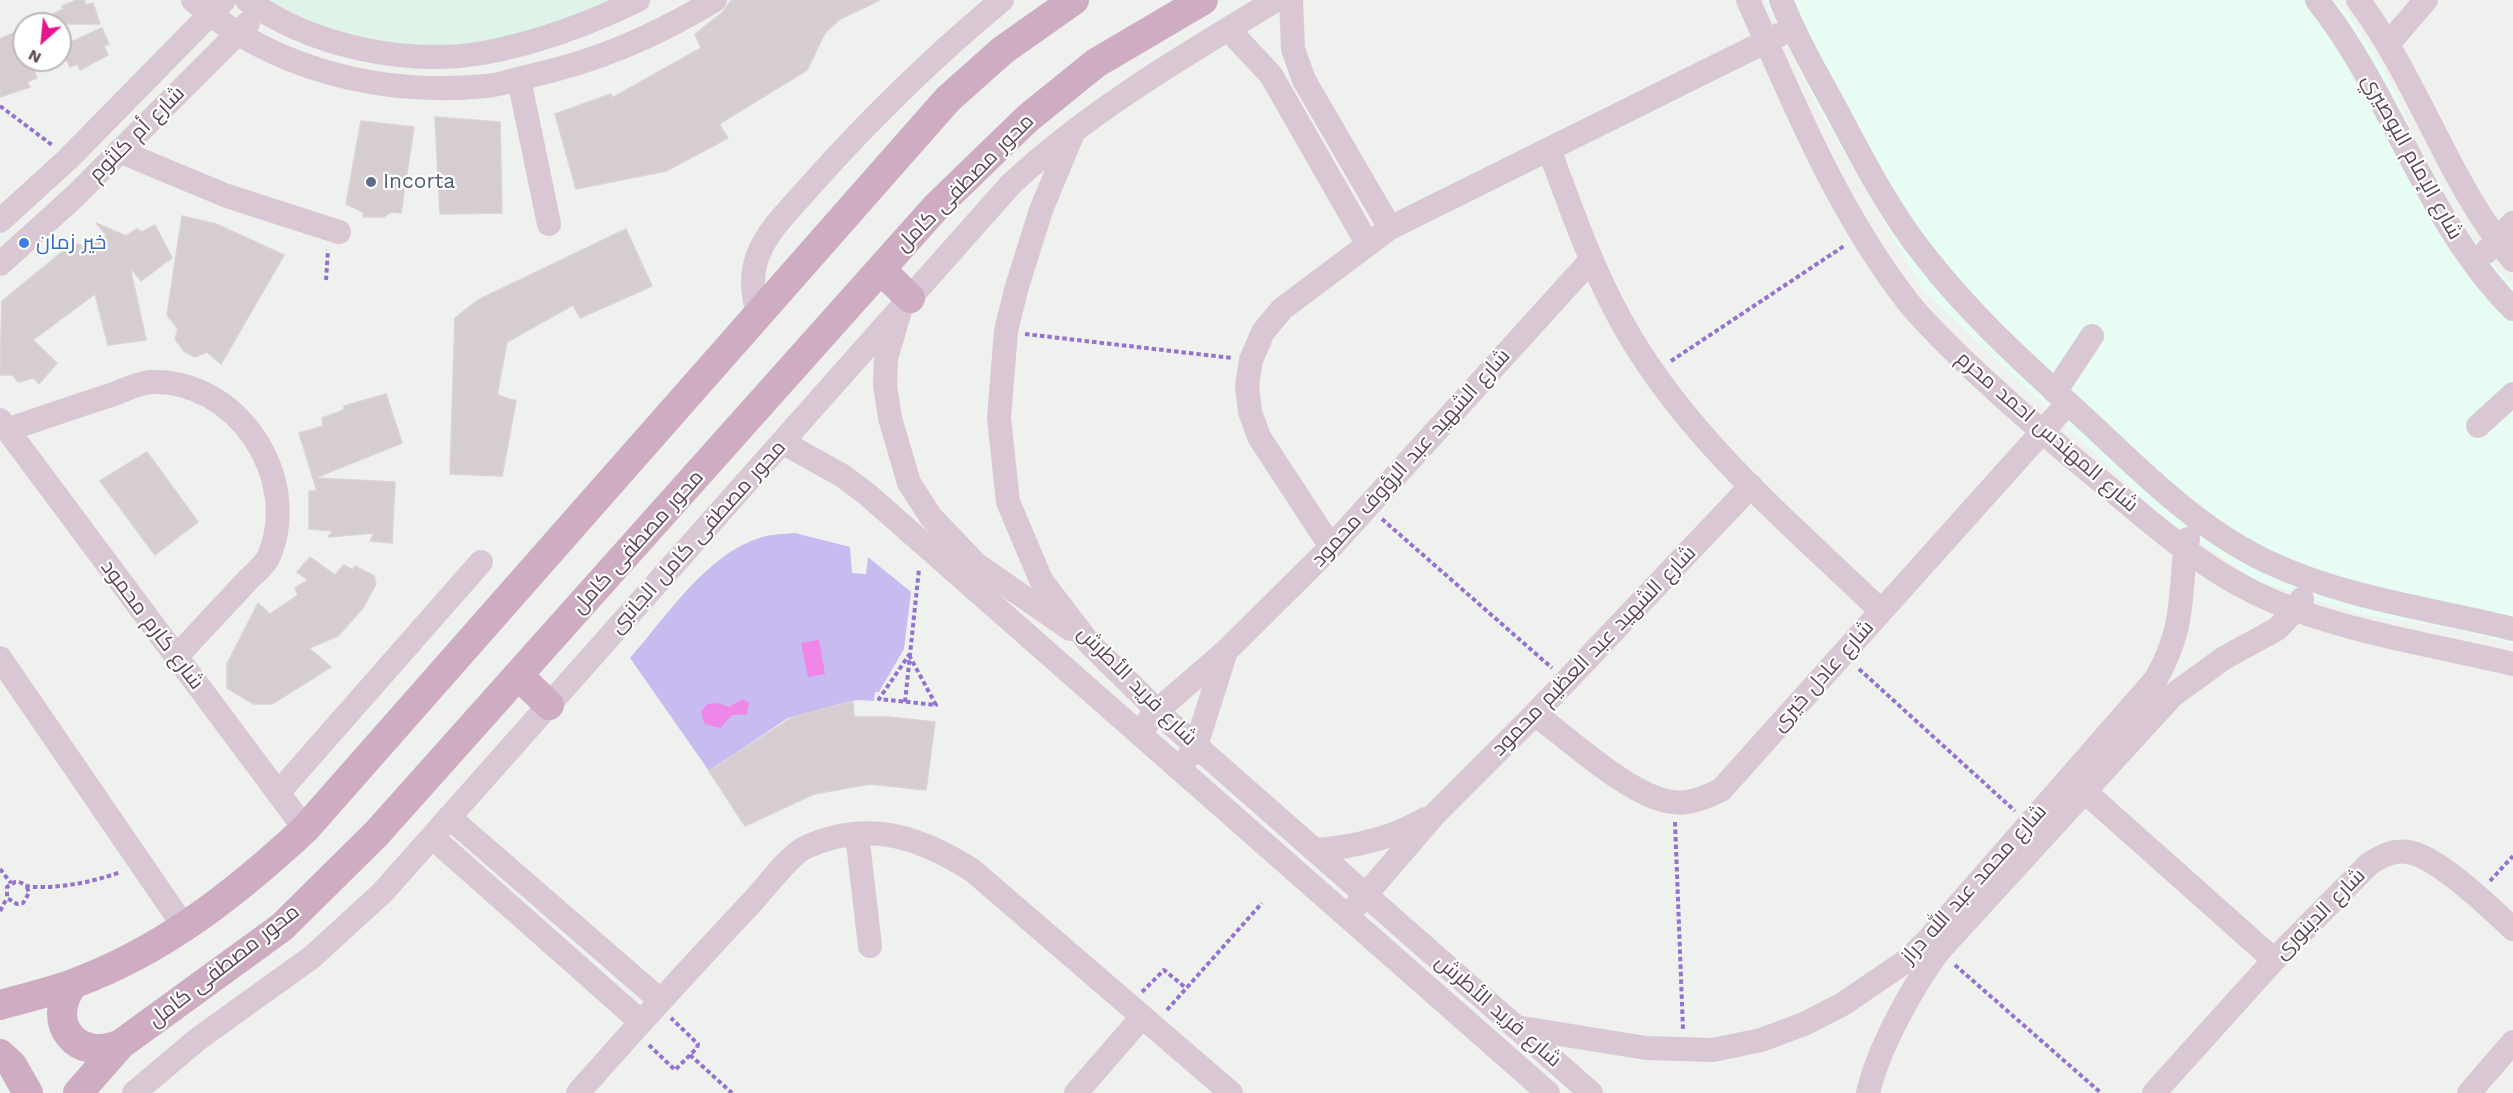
<!DOCTYPE html>
<meta charset="utf-8">
<style>
body{margin:0}
#map{position:relative;width:2513px;height:1093px;overflow:hidden;background:#eff1ee;font-family:"Work Sans",sans-serif}
canvas{display:block}
.north{position:absolute;left:12px;top:12px;width:60px;height:60px;box-sizing:border-box;background:#fff;border:2px solid #beb5bb;border-radius:50%;rotate:207deg;font-size:16px;font-weight:700;line-height:24px;text-align:center;color:#5c4655}
.north::after{content:'';display:block;margin:auto;width:21px;height:27px;background:#e6148e;clip-path:polygon(50% 0,100% 100%,50% 72%,0 100%)}
</style>
<div id="map">
<canvas width="2513" height="1093"></canvas>
<div class="north">N</div>
</div>
<script>
const ctx = document.querySelector('canvas').getContext('2d');
ctx.lineJoin = 'round';
function fill(path, color) {
  ctx.fillStyle = color;
  ctx.fill(path, 'evenodd');
}
function strokePath(path, color, width, dash) {
  ctx.strokeStyle = color;
  ctx.lineWidth = width;
  ctx.lineCap = dash ? 'butt' : 'round';
  ctx.setLineDash(dash || []);
  ctx.stroke(path);
}
function drawText(font, color, halo, rows, align = 'center') {
  ctx.font = font + ' "Work Sans",Cairo,sans-serif';
  ctx.lineWidth = 4.5;
  ctx.setLineDash([]);
  ctx.textBaseline = 'middle';
  ctx.strokeStyle = halo;
  ctx.fillStyle = color;
  for (const [text, x, y, turn = 0] of rows) {
    ctx.save();
    ctx.translate(x, y);
    ctx.rotate((+turn || 0) * Math.PI / 180);
    ctx.textAlign = isNaN(turn) ? turn : align;
    if (halo) ctx.strokeText(text, 0, 0);
    ctx.fillText(text, 0, 0);
    ctx.restore();
  }
}
fill(new Path2D(`
 M1765 0H2334L2350 16 2387 75 2414 136 2462 225 2488 259 2513 285V644L2451 628 2364 615 2255 580 2160 515 1924 291 1815 102Z`), '#e7fcf3');
fill(new Path2D(`
 M795 533 850 547 852 573 866 574 868 557 911 592 904 649 879 692H875L874 701 857 700 788 718 709 771 630 658C668 615 706 554 762 537 772 534 785 534 795 533Z`), '#c8bbf0');
fill(new Path2D(`
 M270 0H638L591 23 425 57 261 10Z`), '#dff3e9');
fill(new Path2D(`
 M819 640 825 674 808 677 801 643Z
 M743 699 749 703 747 714 732 715 720 728 705 724 701 712 707 704 718 703 729 707Z`), '#ee87e8');
const building = new Path2D(`
 M77 0H84L86 5 93 3 100 24H29L64 9 62 6Z
 M731 0H880L840 19 825 33 807 70 719 124 728 138 666 171 576 189 555 114 611 94 612 98 701 48 695 34 723 12Z
 M102 28 109 44 104 46 108 55 80 70 78 64 70 67 60 47Z
 M20 30 24 40V60H30L37 78 27 82 30 87 0 97V39Z
 M435 117 500 122 502 213 440 214Z
 M361 121 414 127 401 213 391 212 384 217H363V212L346 204Z
 M182 216 216 224 284 255 221 364 207 352 195 357 185 352 175 339 178 329 167 315Z
 M96 223 126 236 137 229 142 232 155 225 172 258 141 281 130 267 146 340 108 345 95 294 33 340 57 363 39 384 34 378 18 382 13 375H0L2 301 62 252 78 244 85 247 107 236Z
 M626 229 652 286 580 318 573 305 507 342 497 395 516 401 502 476 450 474 455 318 478 300Z
 M386 394 402 443 315 478 395 482 392 543 370 541 374 533 328 537 333 531 309 529V491H317L299 433 323 426 322 418 344 410V406Z
 M147 452 198 522 155 555 100 481Z
 M310 557 335 575 344 565 353 570 355 566 374 576 376 584 363 608 338 636 309 648 331 667 272 704H254L227 688V664L258 603 270 614 298 595 295 588 308 580 297 572Z
 M853 701 854 717H889L935 722 926 790 870 784 814 794 745 826 709 771 793 717Z`);
fill(building, '#d6cdd1');
strokePath(building, '#dad2d6', 1.5);
strokePath(new Path2D(`
 M0 106 52 145
 M326 280 328 250
 M1025 334 1232 358
 M1671 361 1844 246
 M1382 519 1552 668
 M909 655 936 705 879 699Z
 M1859 669 2015 811
 M905 702 919 569
 M1675 822 1683 1030
 M0 869 11 883
 M2490 881 2513 856
 M27 887 29 893 23 903 17 904 7 898V887L15 882C23 881 25 887 32 887 64 888 92 882 121 872
 M0 911 7 898
 M1955 965 2101 1093
 M1142 992 1164 970 1186 988
 M1167 1010 1262 903
 M649 1045 675 1070 697 1048 698 1044 671 1018
 M690 1055 732 1093`), '#9472cf', 4, [4.5, 3]);
strokePath(new Path2D(`
 M193 0C272 70 382 96 486 86 499 85 513 80 526 77 595 62 654 37 715 0
 M247 0C311 46 405 66 483 53 537 43 589 24 638 0
 M1291 0 1293 49 1304 80 1390 228
 M1748 0C1794 104 1838 212 1908 302 1929 328 1955 352 1979 375 2021 414 2064 451 2108 487 2161 531 2211 576 2275 602 2350 633 2434 645 2513 664
 M1781 0C1796 38 1816 73 1836 109 1863 160 1889 211 1925 256 1975 321 2037 374 2096 429 2149 479 2202 531 2268 562 2344 598 2432 609 2513 629
 M2317 0C2393 96 2426 222 2513 309
 M2358 0C2419 81 2448 183 2513 260
 M1228 29 1271 75 1367 243
 M2388 44 2426 0
 M519 79 549 224
 M1073 133 1041 210 1016 290 1006 331 999 418 1008 502 1041 580 1089 643 1169 722 1591 1093
 M1549 149C1570 206 1590 263 1619 317 1682 434 1787 520 1881 611
 M119 151 227 196 339 232
 M0 221 68 159 224 0
 M2486 252 2513 223
 M0 264 75 196 248 23
 M758 313C752 294 751 274 758 255 768 229 793 206 811 185 870 119 933 57 1002 0
 M899 314 886 358 885 385 890 418 909 483 931 517 976 564 1070 629
 M2055 392 2092 336
 M0 420 305 829
 M2478 426 2513 394
 M7 430C42 418 76 406 111 395 123 391 138 383 150 382 237 378 302 478 269 556 265 566 252 575 245 583 222 608 199 632 176 657
 M782 442 843 476 868 495 1548 1093
 M1331 547 1259 437 1250 412 1247 386 1251 360 1263 332 1282 309 1390 228 1779 35
 M0 658 185 928
 M1535 714C1570 740 1631 797 1672 802 1689 805 1706 797 1721 790L2068 403
 M1147 724 1152 715 1226 651 1331 547 1591 260
 M1189 756 1196 746 1226 651
 M2074 782 2274 960
 M278 793 481 562
 M449 817 660 1000
 M857 834 870 946
 M432 837 641 1022
 M1315 850C1354 847 1391 839 1425 819
 M1356 906 1435 814 1535 714 1751 486
 M1516 1027 1646 1048 1713 1050 1761 1040 1804 1024 1843 1004 1906 961 1927 941 2156 679C2183 630 2180 604 2185 550L2188 539
 M134 1093 198 1039 312 957 383 892 1011 184C1089 111 1185 55 1276 0
 M578 1093C635 1028 694 964 753 901 766 887 789 856 804 848 866 819 918 836 972 870L1231 1093
 M1076 1093 1142 1017
 M1868 1093C1878 1049 1912 987 1939 951L2173 695 2224 658 2277 629 2295 610 2302 599
 M2154 1093 2274 960 2369 864C2381 856 2393 850 2408 852 2437 856 2491 908 2513 929
 M2469 1093 2513 1042`), '#d9c7d3', 24);
strokePath(new Path2D(`
 M881 270 910 298
 M519 676 549 705
 M73 984C44 1023 77 1063 121 1044
 M0 1005C25 998 51 992 75 983 164 950 236 893 305 829L948 99 1003 50 1074 0
 M0 1054 12 1065 28 1093
 M78 1093 121 1044 282 927 377 833 937 206 1028 118 1096 63 1203 0`), '#ceadc3', 30);
for (const [x, y, r, color] of [
 [371,182,6,"#5c6f8a"],
 [24,243,6,"#3f7fe0"]
]) {
  const dot = new Path2D();
  dot.arc(x, y, r, 0, 2 * Math.PI);
  ctx.fillStyle = color;
  ctx.fill(dot);
  strokePath(dot, '#fff', 2);
}
drawText('21px', '#5c4655', '#fff', [
 ["شارع أم كلثوم",137,134,-45],
 ["شارع الإمام البوصيري",2412,157,61],
 ["محور مصطفى كامل",965,183,-45],
 ["شارع المهندس احمد محرم",2047,432,41],
 ["شارع الشهيد عبد الرؤوف محمود",1411,458,-48],
 ["محور مصطفى كامل الجانبى",698,537,-48],
 ["محور مصطفى كامل",638,542,-48],
 ["شارع كارم محمود",152,625,53],
 ["شارع الشهيد عبد العظيم محمود",1594,651,-46],
 ["شارع عادل خيرى",1823,676,-48],
 ["شارع فريد الأطرش",1137,686,45],
 ["شارع محمد عبد الله دراز",1974,884,-48],
 ["شارع الدينورى",2320,914,-45],
 ["محور مصطفى كامل",224,966,-38],
 ["شارع فريد الأطرش",1498,1011,41]
]);
drawText('21px', '#4e5e75', '#fff', [
 ["Incorta",383,182]
], 'left');
drawText('21px', '#366cbe', '#fff', [
 ["خير زمان",36,243]
], 'left');
</script>
